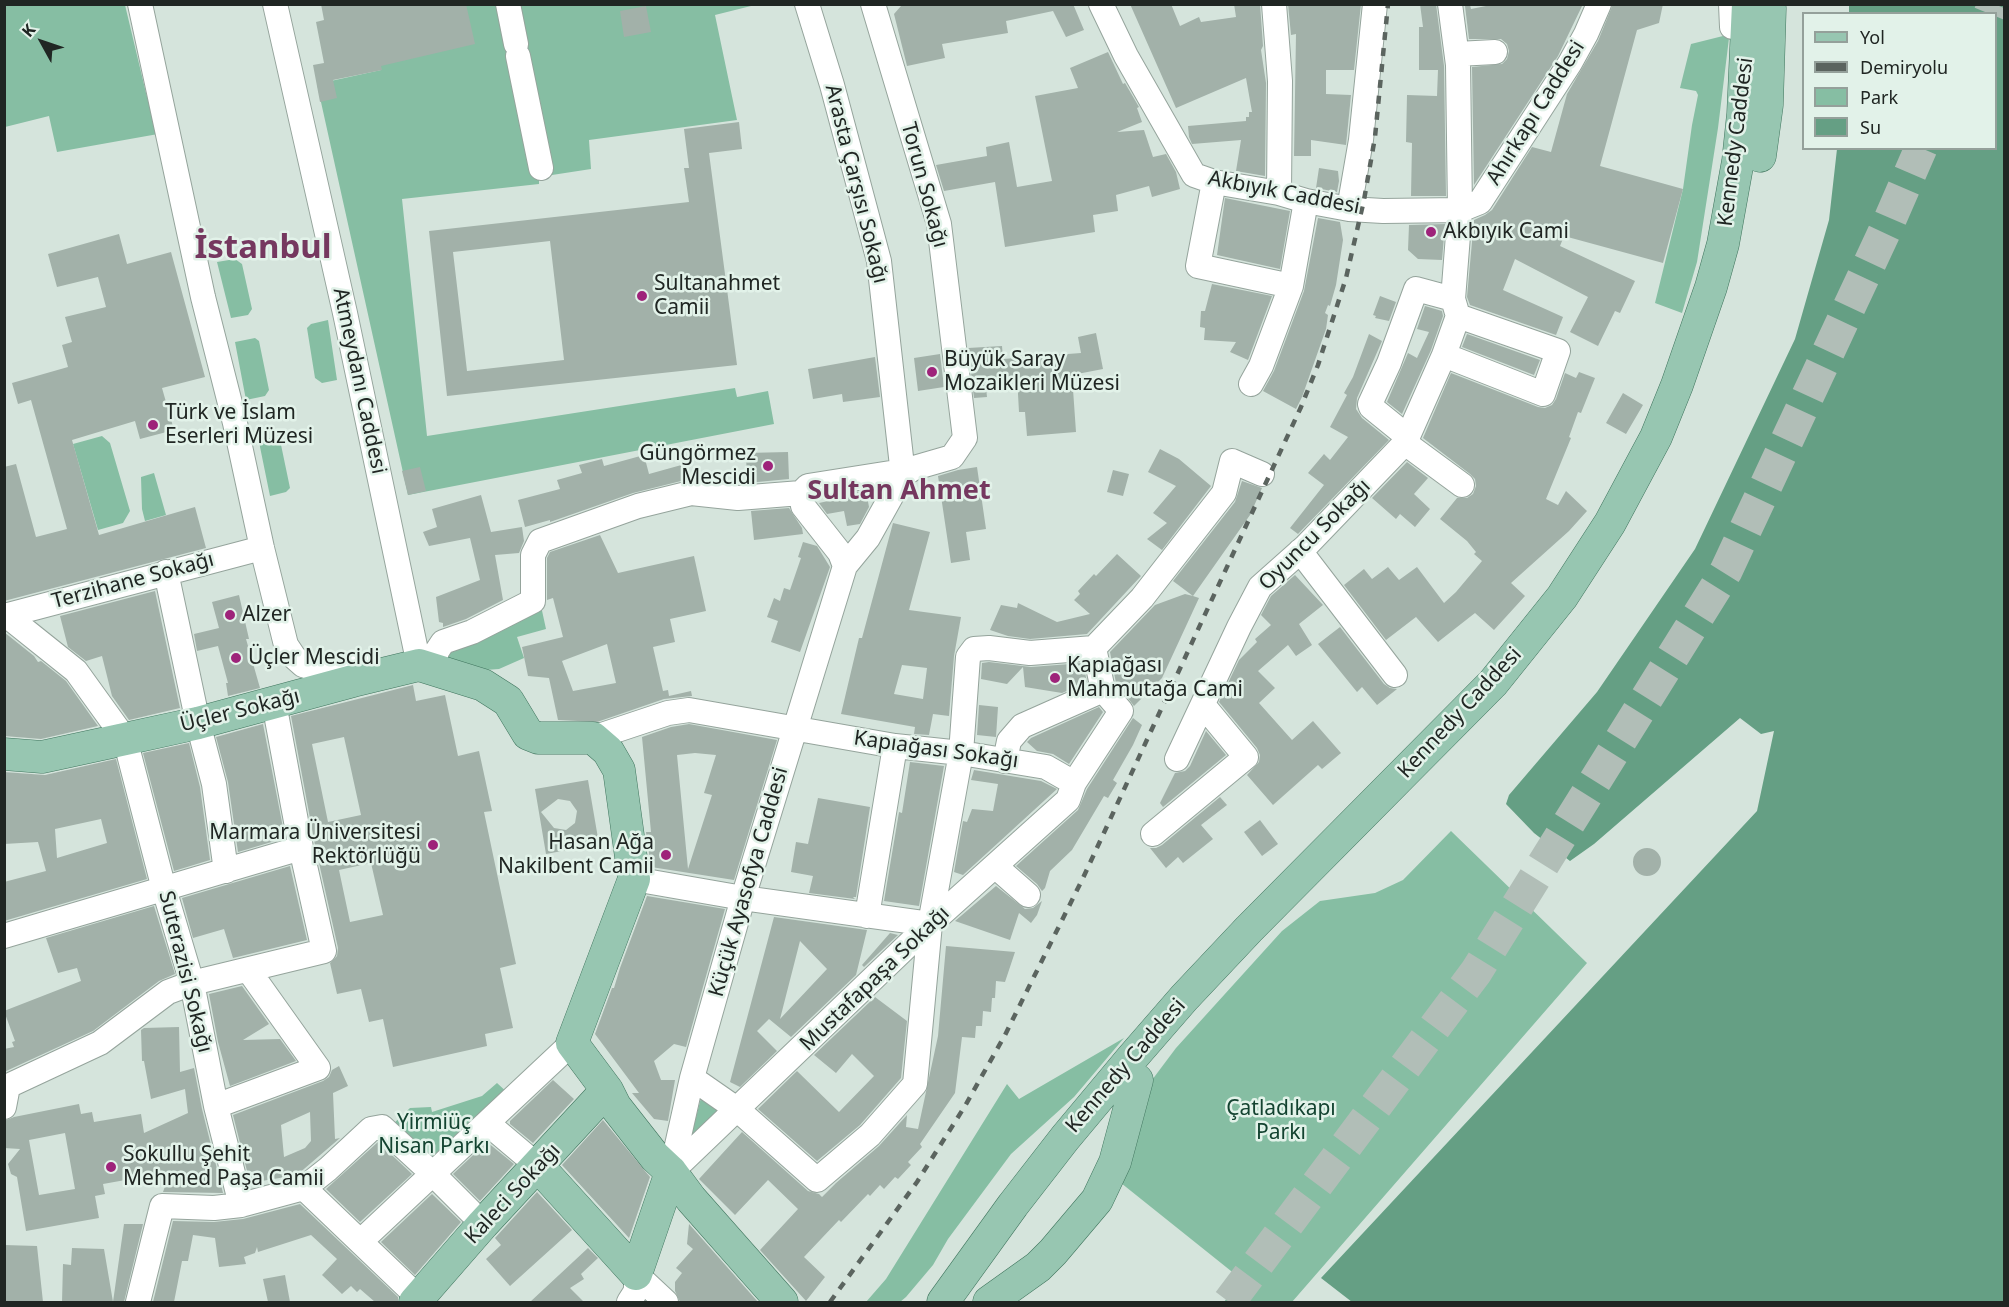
<!DOCTYPE html>
<meta charset="utf-8">
<style>
body{margin:0}
#map{position:relative;width:2009px;height:1307px;overflow:hidden;background:#d5e4dc;font-family:"Noto Sans",sans-serif}
canvas{display:block}
.frame{position:absolute;inset:0;border:6px solid #202623;pointer-events:none}
.legend{position:absolute;left:1802px;top:12px;width:195px;height:138px;box-sizing:border-box;background:#e2f2e9;border:2px solid #94a09a;margin:0;padding:8px 10px;list-style:none;font-size:18px;color:#202623}
.legend li{display:flex;align-items:center;gap:12px;height:30px}
.legend b{width:30px;border:2px solid #94a09a}
.north{position:absolute;left:12px;top:12px;width:60px;height:60px;-webkit-text-stroke:4px #e2f2e9;paint-order:stroke;rotate:310deg;font-size:16px;font-weight:700;line-height:24px;text-align:center;color:#202623}
.north::after{content:'';display:block;margin:auto;width:21px;height:27px;background:#202623;clip-path:polygon(50% 0,100% 100%,50% 72%,0 100%)}
</style>
<div id="map">
<canvas width="2009" height="1307"></canvas>
<div class="frame"></div>
<ul class="legend">
<li><b style="height:8px;background:#97c6b1"></b>Yol</li>
<li><b style="height:8px;background:#5b645f"></b>Demiryolu</li>
<li><b style="height:16px;background:#86bea3"></b>Park</li>
<li><b style="height:16px;background:#659f84"></b>Su</li>
</ul>
<div class="north">K</div>
</div>
<script>
const context = document.querySelector('canvas').getContext('2d');
context.lineJoin = 'round';
function fill(path, color) { context.fillStyle = color; context.fill(path, 'evenodd'); }
const toPath = rows => new Path2D(rows.map(r => 'M' + r).join(''));
function stroke(path, color, width, dash) { context.strokeStyle = color; context.lineWidth = width; context.lineCap = dash ? 'butt' : 'round'; context.setLineDash(dash || []); context.stroke(path); }
function drawText(font, color, halo, rows, align = 'center') {
  context.font = font + ' "Noto Sans",sans-serif'; context.lineWidth = 5; context.setLineDash([]); context.textBaseline = 'middle'; context.strokeStyle = halo; context.fillStyle = color; for (const [text, x, y, turn = 0] of rows) {
    context.save(); context.translate(x, y); context.rotate((+turn || 0) * Math.PI / 180); context.textAlign = isNaN(turn) ? turn : align; if (halo) context.strokeText(text, 0, 0); context.fillText(text, 0, 0); context.restore();
  }
}
fill(toPath([
 [5,5,125,5,146,93,158,134,57,152,49,116,5,127],
 [368,5,755,5,715,15,737,120,589,140,591,169,539,177,539,184,402,199,427,436,735,388,737,397,768,391,774,424,408,495,317,84,381,70],
 [1723,36,1729,38,1718,128,1697,262,1682,313,1655,303,1683,189,1692,125,1698,95,1696,91,1680,88,1691,44],
 [235,259,242,264,252,309,248,315,231,318,217,262],
 [328,320,337,380,322,383,315,378,307,328,311,324],
 [255,338,259,341,269,390,265,396,246,400,235,342],
 [102,436,110,443,130,511,123,523,98,530,73,444],
 [274,437,280,440,290,488,286,492,270,496,259,442],
 [154,473,166,515,145,521,142,509,141,477],
 [541,606,546,629,517,637,524,658,499,669,485,670,449,659,447,647],
 [1451,831,1587,963,1292,1302,1224,1302,1241,1279,1121,1183,1146,1088,1176,1048,1282,931,1320,901,1375,893,1403,880],
 [1124,1038,1074,1097,1011,1154,948,1239,933,1265,906,1297,900,1302,866,1302,886,1279,1007,1084,1019,1099],
 [497,1083,510,1095,434,1167,391,1126,410,1108,431,1107,432,1112,482,1096],
 [702,1094,726,1111,688,1148]
]), '#86bea3');
fill(toPath([
 [1849,5,2004,5,2004,1302,1352,1302,1321,1278,1757,811,1774,731,1761,734,1740,718,1594,844,1570,861,1534,833,1506,804,1509,795,1597,692,1695,549,1795,339,1829,220,1837,149,1996,148,1996,14,1849,13]
]), '#659f84');
fill(toPath([
 [321,4,466,4,475,44,381,66,382,70,333,80,337,98,320,102,313,65,324,63,316,22,324,20],
 [906,4,1073,4,1084,30,1066,37,1053,11,1006,21,1008,33,942,44,945,58,907,66,894,14,901,6],
 [1130,4,1171,4,1180,26,1199,17,1201,22,1236,17,1234,4,1260,4,1263,46,1261,50,1266,83,1265,176,1236,171,1241,140,1192,144,1189,137,1188,126,1246,121,1246,117,1249,117,1249,112,1252,112,1246,78,1176,108],
 [1288,4,1361,4,1354,70,1326,70,1326,94,1351,95,1346,145,1311,140,1311,156,1294,156,1296,34,1291,35],
 [1420,4,1436,4,1444,66,1446,196,1411,196,1412,143,1406,142,1407,95,1437,96,1438,70,1419,70,1419,27,1423,27],
 [1496,4,1583,4,1558,56,1474,185,1472,67,1502,64,1507,59,1509,51,1507,44,1501,39,1469,39,1465,6,1470,5,1471,9],
 [1613,4,1663,4,1659,23,1637,30,1600,166,1683,189,1663,263,1564,236,1560,246,1635,281,1620,313,1615,311,1598,346,1570,332,1588,297,1515,259,1503,290,1563,317,1556,335,1470,305,1467,297,1474,220,1485,215,1492,210,1532,147,1551,152,1567,94,1598,41],
 [646,6,651,32,624,37,620,11],
 [1108,52,1123,84,1125,83,1139,107,1137,108,1142,122,1117,132,1144,130,1153,157,1166,154,1176,172,1180,189,1152,197,1149,186,1116,195,1118,211,1093,215,1095,232,1005,247,995,182,944,191,936,165,987,156,986,147,1009,142,1017,187,1052,181,1035,96,1078,88,1070,68],
 [739,122,742,149,709,153,737,365,447,396,429,231,689,202,684,168,689,168,684,129],
 [550,241,564,360,467,371,453,252],
 [1319,168,1338,171,1339,181,1337,192,1316,188],
 [1225,198,1290,211,1280,269,1217,255],
 [1318,218,1340,222,1343,240,1336,285,1330,306,1328,305,1325,313,1328,315,1326,329,1302,397,1296,409,1263,391,1274,371,1304,291],
 [1445,224,1442,260,1418,259,1408,250,1409,225],
 [119,234,127,264,171,252,205,377,162,388,174,430,140,439,135,421,72,440,99,535,195,507,206,548,4,601,4,467,16,464,36,537,67,529,31,400,18,404,12,383,68,367,62,345,72,342,65,317,106,307,98,277,57,287,48,254],
 [1212,284,1272,296,1248,360,1230,352,1236,342,1204,340,1205,328,1200,327,1201,311,1205,311],
 [1380,296,1396,302,1389,321,1375,318,1376,316,1373,315],
 [1425,306,1442,311,1443,316,1431,350,1402,414,1387,402,1408,353,1417,358,1429,332,1417,329],
 [1096,333,1103,369,1072,375,1076,432,1027,436,1025,412,1019,412,1017,376,985,378,987,397,974,398,968,348,1002,346,1003,359,1081,353,1078,337],
 [1369,334,1382,341,1357,398,1356,409,1362,418,1389,440,1298,534,1290,528,1324,485,1308,473,1324,454,1330,460,1348,437,1330,427,1347,395,1344,393,1353,377],
 [1467,334,1540,360,1534,375,1462,347],
 [940,354,944,387,918,391,914,358],
 [875,357,880,397,843,402,842,394,813,399,808,369],
 [1579,372,1595,378,1581,413,1578,412,1569,437,1571,438,1546,499,1558,505,1566,491,1587,511,1569,531,1511,583,1525,596,1494,630,1475,613,1438,642,1416,617,1386,640,1344,585,1364,569,1372,579,1388,567,1399,580,1417,567,1444,603,1456,592,1482,561,1474,554,1476,552,1467,541,1440,519,1457,498,1467,498,1473,494,1476,486,1475,479,1470,474,1423,438,1451,373,1538,407,1545,408,1552,405,1556,399,1565,373,1576,378],
 [1623,393,1643,405,1626,434,1606,423],
 [1160,449,1179,459,1211,486,1162,550,1147,539,1167,523,1153,513,1176,486,1148,472],
 [788,452,789,479,747,483,746,453],
 [644,455,649,474,685,464,689,479,633,493,550,522,550,520,525,527,518,500,560,489,557,480,582,473,579,465,602,459,604,466],
 [1407,462,1428,478,1414,494,1430,509,1415,527,1400,514,1396,519,1372,498],
 [420,467,426,491,408,495,402,471],
 [977,467,986,529,966,532,970,560,951,563,938,476,958,470],
 [1113,470,1129,474,1123,496,1107,492],
 [1242,481,1262,488,1250,515,1193,596,1199,598,1162,678,1134,706,1121,689,1129,685,1128,683,1116,683,1110,652,1155,605,1185,594,1193,596,1173,581,1235,502],
 [866,491,869,507,860,524,847,526,844,511,827,514,819,503,842,498,841,495],
 [481,495,491,532,522,527,524,541,519,553,495,555,503,600,466,619,443,627,443,623,439,622,436,597,480,580,470,538,429,546,423,532,437,527,432,509],
 [789,508,802,528,803,534,754,540,751,511],
 [893,523,930,532,909,610,961,617,954,656,949,716,933,714,929,735,914,734,915,727,841,714,859,638,862,638],
 [902,665,927,668,923,699,894,694],
 [600,535,618,573,694,556,706,611,670,619,675,642,653,647,663,691,668,690,669,696,691,691,692,696,664,699,597,722,558,720,549,678,528,676,522,647,563,637,553,598,547,600,547,558,550,552],
 [607,644,616,683,573,691,562,661],
 [803,542,817,546,830,567,800,652,771,642,778,621,767,617,774,598,780,601,784,588,790,590,801,558,798,557],
 [1117,554,1141,576,1087,634,1030,639,1008,636,990,630,1001,605,1017,608,1018,603,1057,622,1090,614,1074,600,1080,594,1078,591,1094,574,1096,576],
 [1295,575,1323,605,1299,624,1312,645,1296,656,1288,645,1258,671,1275,688,1259,703,1292,740,1313,721,1341,753,1322,769,1318,765,1273,805,1247,775,1259,762,1260,755,1257,748,1219,702,1239,660,1257,642,1255,639,1271,625,1261,615,1271,596],
 [155,591,180,708,129,720,112,696,102,656,86,661,68,647,60,616],
 [239,595,249,639,246,639,260,688,228,696,226,683,228,683,218,646,197,651,194,634,219,628,212,602],
 [1340,627,1384,684,1390,688,1397,689,1377,705,1362,687,1357,692,1318,644],
 [4,632,34,656,38,662,41,661,66,681,98,726,41,739,4,736],
 [989,662,1031,667,1083,663,1087,682,1062,693,1025,687,1023,667,1007,684,981,679,982,663],
 [413,685,416,701,445,695,458,756,479,751,492,811,484,812,516,964,500,968,513,1028,485,1034,487,1046,393,1067,383,1019,369,1022,361,989,337,994,330,963,337,956,338,948,315,845,291,716],
 [344,737,361,815,328,822,312,744],
 [371,863,383,915,350,922,339,870],
 [979,705,998,707,996,737,977,735],
 [1099,707,1103,712,1069,764,1053,754,1037,751,1027,742,1031,738],
 [1133,718,1142,725,1133,745,1113,780,1117,783,1108,798,1104,796,1072,850,1050,871,1045,888,1042,891,1037,884,1016,866,1078,810,1087,789],
 [263,724,285,838,238,852,228,782,216,737],
 [689,724,777,740,734,880,651,867,646,832,651,832,642,737,671,727],
 [695,753,716,755,704,793,712,795,688,869,677,755],
 [1206,731,1226,755,1163,807,1160,803,1175,773,1185,771,1190,766],
 [189,743,200,787,210,860,174,871,143,753],
 [116,759,147,879,4,921,4,882,46,871,38,842,4,844,4,772,45,775],
 [101,819,107,843,57,858,55,829],
 [910,762,944,766,919,906,884,901,899,812,902,813],
 [974,770,1041,781,1057,789,963,875,954,872,963,821,967,822,972,809,993,811,998,784,971,780],
 [588,780,599,844,546,854,535,789],
 [558,799,570,801,577,811,575,823,566,830,554,828,541,812],
 [1220,797,1227,805,1201,825,1213,839,1183,863,1178,857,1166,868,1150,848,1156,848,1162,845],
 [818,798,870,807,856,897,853,897,855,899,809,893,813,876,791,872,796,842,808,844],
 [1260,820,1278,844,1262,856,1244,832],
 '1633 862a14 14 0 1 1 28 0a14 14 0 1 1-28 0Z',
 [290,866,307,940,233,958,224,929,193,938,182,898],
 [996,886,1025,909,1033,908,1042,901,1037,915,1031,923,1019,913,1010,940,955,921],
 [647,896,725,909,686,1047,674,1044,654,1061,661,1080,675,1080,668,1121,654,1119,632,1093,639,1093,595,1034,612,988,614,988,620,968],
 [154,906,175,974,159,981,93,1031,4,1072,4,1049,14,1047,12,1042,15,1041,4,1011,81,981,77,968,58,973,46,938],
 [774,917,867,930,856,975,791,1037,769,1019,757,1031,777,1051,740,1087,730,1082],
 [800,941,827,969,780,1019],
 [890,933,898,935,864,967,862,965],
 [946,946,1015,952,1005,982,996,981,995,998,992,998,991,1012,983,1011,982,1026,976,1026,975,1038,962,1037,955,1093,920,1144,922,1147,908,1162,911,1165,898,1179,895,1177,884,1189,880,1185,870,1196,868,1194,841,1222,839,1220,804,1257,825,1277,806,1301,760,1250,798,1209,768,1180,735,1215,699,1179,742,1132,808,1191,819,1194,822,1197,836,1183,879,1146,907,1115,906,1127,918,1129,938,1036],
 [242,986,269,1024,243,1040,280,1039,296,1061,230,1086,218,1042,209,994],
 [875,997,907,1021,901,1078,860,1125,817,1161,758,1109,797,1071,839,1112,874,1076,852,1054,836,1073,814,1055],
 [179,1027,180,1072,194,1068,202,1109,223,1193,163,1192,170,1172,103,1184,105,1194,95,1196,99,1218,26,1231,17,1177,11,1174,8,1164,20,1149,4,1148,4,1121,14,1117,79,1104,81,1114,92,1112,94,1122,141,1114,144,1133,188,1113,185,1089,151,1099,144,1061,142,1061,141,1030,144,1028],
 [65,1133,75,1189,39,1195,29,1140],
 [339,1066,348,1086,333,1093,335,1139,340,1138,297,1175,250,1183,233,1115,323,1081,329,1077,332,1070],
 [310,1112,311,1141,305,1148,284,1157,281,1125],
 [553,1080,574,1099,533,1143,510,1124,510,1121],
 [603,1120,650,1177,629,1238,562,1165],
 [378,1142,412,1174,360,1222,326,1189],
 [487,1142,514,1164,480,1201,453,1174],
 [537,1192,572,1230,510,1286,486,1259,501,1245,495,1238],
 [432,1194,461,1222,415,1275,381,1242],
 [300,1204,398,1297,398,1302,375,1302,360,1289,357,1292,351,1286,342,1294,322,1275,337,1259,311,1235,258,1252,257,1247,255,1253,244,1257,246,1264,219,1267,215,1238,193,1235,188,1261,182,1261,174,1302,153,1302,173,1221,214,1222,243,1219],
 [124,1224,143,1224,124,1302,62,1302,63,1264,71,1265,72,1248,104,1249,113,1302],
 [689,1224,758,1302,680,1302,675,1291,675,1282,682,1273,676,1268,693,1249,687,1244],
 [4,1245,37,1246,43,1302,4,1302],
 [588,1248,598,1258,581,1274,584,1279,570,1288,584,1302,530,1302],
 [285,1275,290,1302,268,1302,263,1279]
]), '#a2b1a9');
stroke(toPath([
 [1990,14,1994,4],
 [1229,1302,1476,972,1726,571,1888,224,1921,148]
]), '#b1beb7', 33, [33, 16]);
const minor = toPath([
 [140,4,203,297,235,423,262,548,286,645,294,657,303,665,315,669,339,671,364,666],
 [275,4,345,313,419,665],
 [508,4,516,44],
 [807,4,832,85,879,261,903,475],
 [1101,4,1126,56,1194,175,1214,182,1279,193,1306,201,1349,209,1383,211,1460,210,1480,202,1570,63,1586,34,1599,4],
 [1274,4,1280,81,1279,193],
 [1450,4,1458,65,1460,210,1453,299,1458,316],
 [1731,4,1732,27],
 [1457,54,1495,52],
 [518,56,541,168],
 [1214,182,1198,266,1291,286],
 [1349,209,1361,140,1375,4],
 [1444,355,1543,394,1558,351,1458,316],
 [1251,384,1261,366,1291,286,1306,201],
 [1408,437,1371,407,1370,404,1389,363,1416,289,1453,299],
 [1405,443,1462,485],
 [801,493,808,486,903,471],
 [801,493,803,506,840,553,845,566],
 [1300,551,1395,675],
 [166,572,198,723,214,784,226,871],
 [6,615,76,671,125,739,164,889,192,983,216,1106,241,1205],
 [4,616,262,548],
 [439,671,435,660,437,651,443,642,472,632,533,601,533,555,540,541,638,506,691,493,738,498,801,493],
 [593,738,668,713,689,710,895,746,961,753,1046,767,1074,783],
 [1177,759,1239,627,1260,587,1305,547,1405,443,1444,355,1458,316],
 [1005,761,1009,741,1022,726,1103,690],
 [1153,834,1246,757,1203,705],
 [995,866,1028,895],
 [634,879,743,898,930,924],
 [867,916,895,746],
 [4,936,301,848],
 [692,1078,738,1110,817,1180,870,1135,915,1084,930,924,961,753,968,657,974,649,989,648,1030,653,1094,648,1142,598,1224,493,1232,461,1262,474],
 [8,1086,100,1043,168,992,192,983,324,951,301,848,274,703],
 [216,1106,318,1068,249,971],
 [4,1107,8,1086],
 [487,1123,538,1166],
 [671,1172,692,1078,743,898,845,566,868,538,903,475,914,468,952,457,965,438,939,224,873,4],
 [671,1172,930,924,1068,800,1074,783,1121,711,1103,690,1094,648],
 [304,1188,419,1298],
 [361,1241,572,1043],
 [636,1274,666,1302],
 [138,1302,162,1206,214,1208,241,1205,304,1188,328,1169,371,1129,382,1127,433,1174,483,1224],
 [629,1302,636,1291,636,1274]
]);
const major = toPath([
 [1760,156,1767,105,1770,8],
 [4,754,42,757,125,739,198,723,353,681,419,665,483,685,508,701,528,734,538,738,593,738,608,751,619,770,634,879,572,1043,607,1090,615,1106,655,1157,671,1172,691,1199,782,1302],
 [538,1166,636,1274,671,1172],
 [415,1302,483,1224,607,1090],
 [943,1302,1013,1205,1065,1138,1131,1059,1184,998,1249,929,1493,683,1562,597,1610,523,1656,437,1677,385,1711,287,1723,244,1738,161,1743,114,1748,4],
 [989,1302,1038,1267,1053,1252,1097,1200,1115,1162,1137,1080]
]);
stroke(minor, '#95a49c', 26);
stroke(major, '#40755e', 33);
stroke(minor, '#fff', 24);
stroke(major, '#97c6b1', 32);
stroke(toPath([
 [830,1302,917,1182,965,1106,1005,1035,1083,878,1301,407,1318,365,1346,278,1364,200,1375,137,1388,4]
]), '#5b645f', 4.5, [8, 8]);
for (const [x, y, r, color] of [
 [1431,232,6,"#9e237a"],
 [642,296,6,"#9e237a"],
 [932,372,6,"#9e237a"],
 [153,425,6,"#9e237a"],
 [768,466,6,"#9e237a"],
 [230,615,6,"#9e237a"],
 [236,658,6,"#9e237a"],
 [1055,678,6,"#9e237a"],
 [433,845,6,"#9e237a"],
 [666,855,6,"#9e237a"],
 [111,1167,6,"#9e237a"]
]) { const dot = new Path2D(); dot.arc(x, y, r, 0, 2 * Math.PI); context.fillStyle = color; context.fill(dot); stroke(dot, '#e2f2e9', 2); }
drawText('21px', '#202623', '#e2f2e9', [
 ["Ahırkapı Caddesi",1536,113,-58],
 ["Kennedy Caddesi",1736,142,-83],
 ["Arasta Çarşısı Sokağı",856,184,76],
 ["Torun Sokağı",924,185,75],
 ["Akbıyık Caddesi",1284,193,11],
 ["Atmeydanı Caddesi",359,381,78],
 ["Oyuncu Sokağı",1315,535,-45],
 ["Terzihane Sokağı",133,581,-15],
 ["Üçler Sokağı",240,711,-14],
 ["Kennedy Caddesi",1460,713,-47],
 ["Kapıağası Sokağı",936,750,8],
 ["Küçük Ayasofya Caddesi",749,882,-74],
 ["Suterazisi Sokağı",185,972,76],
 ["Mustafapaşa Sokağı",875,979,-44],
 ["Kennedy Caddesi",1126,1066,-49],
 ["Kaleci Sokağı",513,1194,-47]
]);
drawText('21px', '#202623', '#e2f2e9', [
 ["Akbıyık Cami",1443,232],
 ["Sultanahmet",654,284],
 ["Camii",654,308],
 ["Büyük Saray",944,360],
 ["Mozaikleri Müzesi",944,384],
 ["Türk ve İslam",165,413],
 ["Eserleri Müzesi",165,437],
 ["Güngörmez",756,454,"right"],
 ["Mescidi",756,478,"right"],
 ["Alzer",242,615],
 ["Üçler Mescidi",248,658],
 ["Kapıağası",1067,666],
 ["Mahmutağa Cami",1067,690],
 ["Marmara Üniversitesi",421,833,"right"],
 ["Rektörlüğü",421,857,"right"],
 ["Hasan Ağa",654,843,"right"],
 ["Nakilbent Camii",654,867,"right"],
 ["Sokullu Şehit",123,1155],
 ["Mehmed Paşa Camii",123,1179]
], 'left');
drawText('21px', '#134330', '#e2f2e9', [
 ["Çatladıkapı",1281,1109],
 ["Parkı",1281,1133],
 ["Yirmiüç",434,1123],
 ["Nisan Parkı",434,1147]
]);
drawText('bold 27px', '#75385f', '#e2f2e9', [
 ["Sultan Ahmet",899,491]
]);
drawText('bold 33px', '#75385f', '#e2f2e9', [
 ["İstanbul",263,249]
]);
</script>
